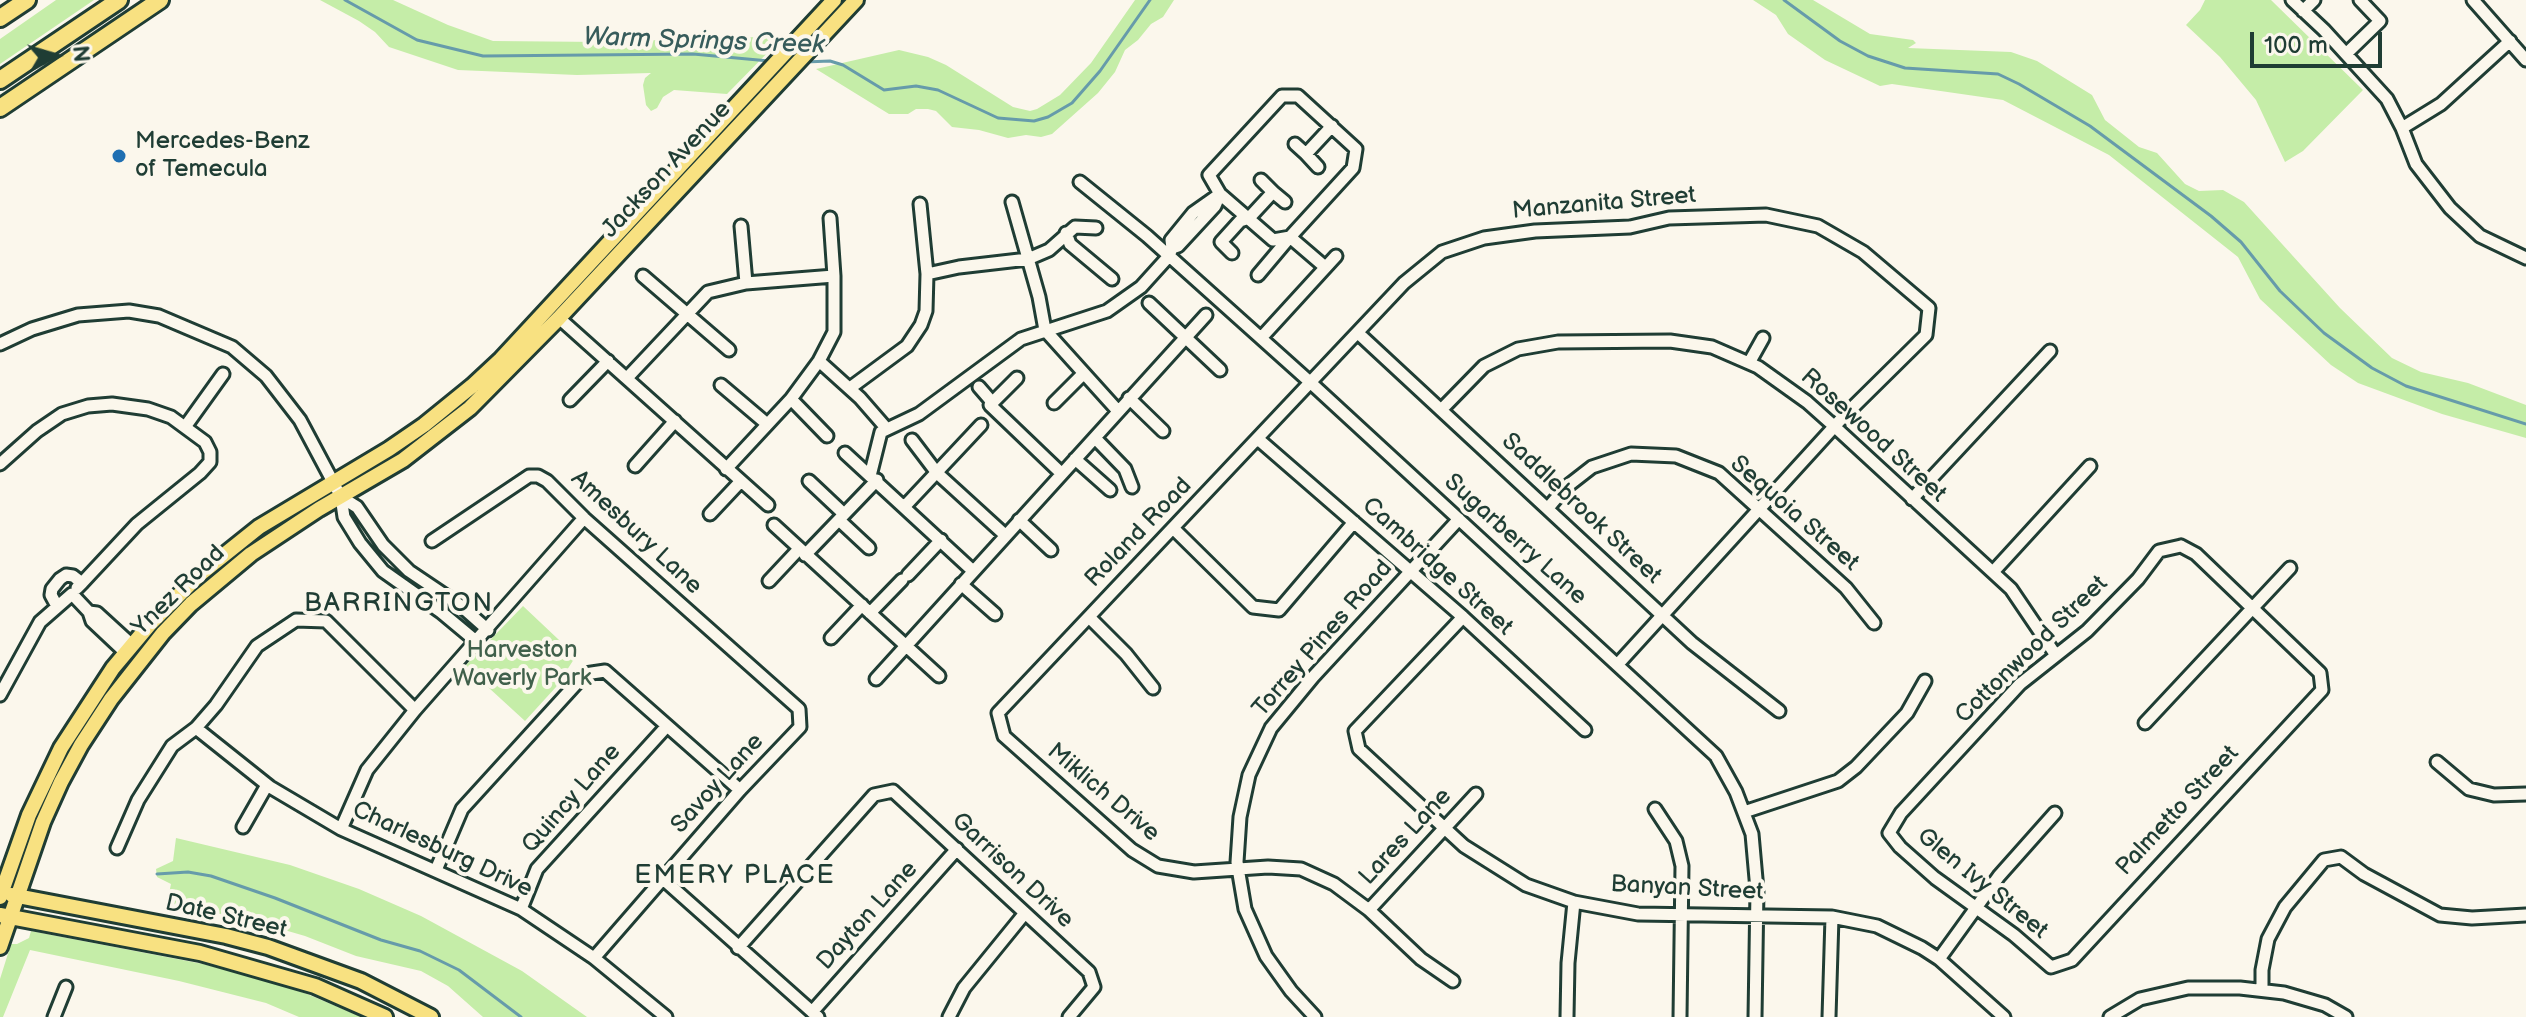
<!DOCTYPE html>
<style>
body{margin:0}
#map{position:relative;width:2526px;height:1017px;overflow:hidden;background:#fbf7ec;font-family:"Balsamiq Sans",sans-serif}
canvas{display:block}
.north{position:absolute;left:16px;top:16px;width:80px;height:80px;-webkit-text-stroke:6px #fbf7ec;paint-order:stroke;rotate:85deg;font-size:22px;font-weight:700;line-height:32px;text-align:center;color:#1f3d34}
.north::after{content:'';display:block;margin:auto;width:28px;height:36px;background:#1f3d34;clip-path:polygon(50% 0,100% 100%,50% 72%,0 100%)}
.scale{position:absolute;left:2250px;top:32px;width:132px;height:36px;box-sizing:border-box;border:4px solid #1f3d34;border-top:0;padding-left:10px;font-size:24px;line-height:28px;white-space:nowrap;color:#1f3d34;-webkit-text-stroke:6px #fbf7ec;paint-order:stroke}
</style>
<div id="map">
<canvas width="2526" height="1017"></canvas>
<div class="north">N</div>
<div class="scale">100 m</div>
</div>
<script>
const context = document.querySelector('canvas').getContext('2d');
context.lineJoin = 'round';
function fill(path, color) { context.fillStyle = color; context.fill(path, 'evenodd'); }
const toPath = rows => new Path2D(rows.map(r => 'M' + r).join(''));
function stroke(path, color, width, dash) { context.strokeStyle = color; context.lineWidth = width; context.lineCap = dash ? 'butt' : 'round'; context.setLineDash(dash || []); context.stroke(path); }
function drawText(font, color, halo, rows, align = 'center') {
  context.font = font + ' "Balsamiq Sans",sans-serif'; context.lineWidth = 8; context.setLineDash([]); context.textBaseline = 'middle'; context.strokeStyle = halo; context.fillStyle = color; for (const [text, x, y, turn = 0] of rows) {
    context.save(); context.translate(x, y); context.rotate((+turn || 0) * Math.PI / 180); context.textAlign = isNaN(turn) ? turn : align; if (halo) context.strokeText(text, 0, 0); context.fillText(text, 0, 0); context.restore();
  }
}
fill(toPath([
 [56,0,94,0,0,64,0,39],
 [320,0,393,0,448,25,493,41,602,42,744,37,782,38,727,94,674,90,663,97,657,108,651,111,646,105,643,85,645,78,651,73,577,75,458,70,389,47,375,32,359,21],
 [1135,0,1174,0,1163,17,1151,24,1138,40,1125,50,1115,72,1098,93,1052,134,1041,137,1026,135,1008,138,979,130,952,127,936,111,928,109,916,109,908,114,889,114,816,69,899,50,928,57,946,65,1013,107,1030,111,1037,109,1060,95,1091,63],
 [1753,0,1813,0,1870,34,1913,40,1916,43,1908,48,2011,52,2037,61,2092,95,2105,120,2139,147,2157,153,2185,184,2199,191,2223,190,2244,202,2340,308,2392,358,2421,372,2468,383,2526,405,2526,438,2442,414,2358,383,2331,365,2260,299,2238,257,2109,155,2003,100,1892,84,1880,86,1825,60,1788,34,1776,15],
 [2205,0,2271,0,2363,90,2303,151,2285,162,2256,100,2220,57,2186,25,2200,10],
 [523,606,576,656,556,687,525,721,465,666],
 [176,838,290,865,359,889,421,916,522,971,587,1017,483,1017,448,986,421,971,356,956,305,936,250,920,167,903,171,884,157,877,156,869,173,861],
 [31,931,203,964,263,979,307,994,362,1017,299,1017,266,1003,179,981,30,950,3,1017,0,1017,0,979,11,944,17,944,29,938]
]), '#c5eda8');
stroke(toPath([
 [345,0,417,40,483,56,693,54,769,61],
 [1784,0,1840,41,1868,56,1905,68,1998,74,2019,84,2090,126,2211,216,2241,242,2280,291,2324,333,2372,368,2406,386,2526,424],
 [805,62,830,61,843,65,884,90,916,86,938,90,998,118,1034,121,1048,117,1072,103,1100,71,1150,0],
 [157,874,188,872,211,876,275,898,381,940,420,951,459,970,521,1017]
]), '#669baa', 3);
const minor = toPath([
 [2292,0,2324,30,2387,99,2402,128,2441,104,2510,41],
 [2473,0,2526,60],
 [2303,11,2314,0],
 [2346,54,2380,21,2360,0],
 [1282,96,1298,96,1356,149,1353,168,1290,237,1273,240,1220,194,1209,175,1282,96],
 [2402,128,2416,164,2450,208,2480,236,2526,258],
 [1295,144,1306,154],
 [1318,167,1306,154,1332,126],
 [1261,180,1273,192],
 [1080,182,1147,236,1311,383,1716,756,1736,792,1752,834,1757,890,1755,1017],
 [1012,202,1039,297,1045,330,1118,411],
 [741,226,746,283],
 [1066,233,1070,244,1112,279],
 [1232,253,1221,242,1240,221,1249,218,1273,192,1285,202],
 [927,274,959,267,1028,259,1049,250,1075,227,1096,228],
 [1258,275,1290,237,1325,267],
 [643,276,729,350],
 [1149,303,1220,370],
 [559,318,768,505],
 [1358,333,1692,643,1779,711],
 [1261,338,1336,256],
 [0,344,32,329,78,315,129,311,159,316,232,347,266,376,300,420,341,497,344,517,360,543,383,571,441,612,477,642],
 [819,361,860,398,887,429],
 [1749,363,1763,338],
 [627,378,708,292,746,283,834,276],
 [1017,378,990,405,1061,473],
 [721,385,767,424],
 [979,387,992,402],
 [850,388,907,346,921,325,926,311,927,274,920,204],
 [1129,398,1163,431],
 [791,399,827,436],
 [570,400,608,361],
 [1054,403,1083,374],
 [1441,410,1484,366,1518,349,1558,342,1670,341,1712,347,1758,367,1807,402,1835,427,2011,589,2055,654],
 [185,427,223,374],
 [1095,438,1125,469,1132,487],
 [1258,439,1463,617,1585,730],
 [912,440,937,473,1005,535],
 [845,453,973,571],
 [1075,459,1110,490],
 [0,464,37,431,62,414,88,406,112,404,148,409,171,417,205,442,210,452,210,462,200,473,137,524,82,583],
 [635,466,675,421],
 [726,469,791,399,819,361,834,332,834,276,830,218],
 [870,476,881,432,919,414,1021,339,1107,311,1141,287,1169,256,1172,248,1171,240,1193,213,1220,194,1215,206,1178,246,1172,248],
 [809,481,844,514],
 [341,497,357,507,383,545,409,571,461,606,488,630],
 [1912,499,2050,351],
 [905,506,981,425],
 [1548,508,1565,488,1592,467,1631,454,1676,456,1719,473,1846,588,1874,623],
 [710,514,741,481],
 [839,520,869,548],
 [1019,520,1051,550],
 [774,525,939,676],
 [1174,529,1253,607,1279,610,1354,522],
 [432,541,529,476,538,476,547,481,584,518,799,709,800,727,740,790,594,958],
 [2181,546,2196,554,2320,673,2322,690,2072,960,2051,967,2014,935,1935,878,1900,847,1889,833,1901,813,2020,684,2087,631,2138,579,2159,551,2181,546],
 [805,555,877,480],
 [1993,572,2090,466],
 [908,575,941,540],
 [769,581,799,549],
 [961,584,995,614],
 [57,606,51,595,52,589,60,579,66,575,73,576,82,583,77,588],
 [89,612,97,613,132,645],
 [870,613,902,580],
 [1089,617,1126,654,1153,688],
 [1463,617,1355,731,1359,749,1464,846,1526,885,1574,902,1638,914,1832,917,1877,926,1922,948,1939,959,2004,1017],
 [831,638,862,605],
 [876,679,1206,315],
 [0,695,40,622,72,594,89,612,92,621,126,653],
 [2145,723,2290,568],
 [196,728,270,787,341,829,521,909,594,958,666,1017],
 [2437,762,2469,789,2494,795,2526,794],
 [1655,809,1676,841,1682,866,1680,1017],
 [1744,812,1838,781,1856,767,1907,713,1925,681],
 [243,827,267,785],
 [341,829,367,770,415,710,584,518],
 [117,848,138,800,172,746,196,728,216,705,257,646,296,620,326,621,415,710],
 [436,870,462,809,585,674,605,671,740,790],
 [663,879,818,1017],
 [521,909,537,869,667,726],
 [1369,910,1476,794],
 [738,948,874,795,893,791,1089,972,1094,987,1069,1017],
 [1939,959,1999,876,2055,813],
 [1453,981,1421,959,1369,910,1334,884,1301,869,1268,867,1194,872,1158,866,1132,850,1004,736,998,713,1404,283,1442,252,1484,238,1535,231,1630,227,1669,218,1766,215,1818,226,1863,252,1929,308,1926,335,1843,417,1618,664],
 [2262,990,2262,970,2268,939,2285,907,2324,860,2341,857,2364,874,2440,915,2472,918,2526,915],
 [812,1012,957,849],
 [54,1017,66,987],
 [949,1017,964,988,1025,913],
 [1315,1017,1291,991,1266,956,1245,909,1237,862,1240,817,1249,775,1271,728,1313,677,1459,519],
 [1567,1017,1568,963,1574,902],
 [1829,1017,1832,917],
 [2110,1017,2140,999,2188,988,2240,988,2284,993,2325,1005,2346,1017]
]);
const major = toPath([
 [12,895,226,936,268,947,361,981,431,1017],
 [0,897,29,815,61,748,113,668,150,624,199,575,259,527,389,449,424,425,472,386,501,359,834,0],
 [0,915,200,953,315,986,385,1017],
 [0,947,43,822,61,782,81,745,111,699,163,633,191,604,251,554,319,509,403,460,470,408,559,318,856,0]
]);
const highway = toPath([
 [0,18,27,0],
 [0,80,119,0],
 [0,108,160,0]
]);
stroke(minor, '#1f3d34', 17);
stroke(major, '#1f3d34', 20);
stroke(highway, '#1f3d34', 22);
stroke(minor, '#fbf7ec', 11);
stroke(major, '#f8e181', 14);
stroke(highway, '#f8e181', 16);
for (const [x, y, r, color] of [
 [119,156,8,"#1f6fb2"]
]) { const dot = new Path2D(); dot.arc(x, y, r, 0, 2 * Math.PI); context.fillStyle = color; context.fill(dot); stroke(dot, '#fbf7ec', 3); }
drawText('24px', '#1f3d34', '#fbf7ec', [
 ["Mercedes-Benz",135,142],
 ["of Temecula",135,170]
], 'left');
drawText('24px', '#1f3d34', '#fbf7ec', [
 ["Jackson Avenue",667,170,-47],
 ["Manzanita Street",1604,204,-5],
 ["Rosewood Street",1873,436,42],
 ["Saddlebrook Street",1581,509,43],
 ["Sequoia Street",1794,514,41],
 ["Amesbury Lane",636,533,43],
 ["Roland Road",1139,533,-46],
 ["Sugarberry Lane",1515,540,42],
 ["Cambridge Street",1437,567,42],
 ["Ynez Road",179,591,-44],
 ["Torrey Pines Road",1323,639,-49],
 ["Cottonwood Street",2032,650,-44],
 ["Savoy Lane",718,784,-48],
 ["Miklich Drive",1103,793,40],
 ["Quincy Lane",572,799,-49],
 ["Palmetto Street",2178,811,-47],
 ["Lares Lane",1406,837,-47],
 ["Charlesburg Drive",442,850,25],
 ["Garrison Drive",1012,871,43],
 ["Glen Ivy Street",1982,884,39],
 ["Banyan Street",1687,889,3],
 ["Dayton Lane",868,916,-48],
 ["Date Street",226,917,13]
]);
drawText('24px', '#40604b', '#fbf7ec', [
 ["Harveston",522,651],
 ["Waverly Park",522,679]
]);
drawText('italic 26px', '#375c5b', '#fbf7ec', [
 ["Warm Springs Creek",704,42,2]
]);
context.letterSpacing = '2px';
drawText('26px', '#1f3d34', '#fbf7ec', [
 ["BARRINGTON",399,604],
 ["EMERY PLACE",735,876]
]);
context.letterSpacing = '0px';
</script>
